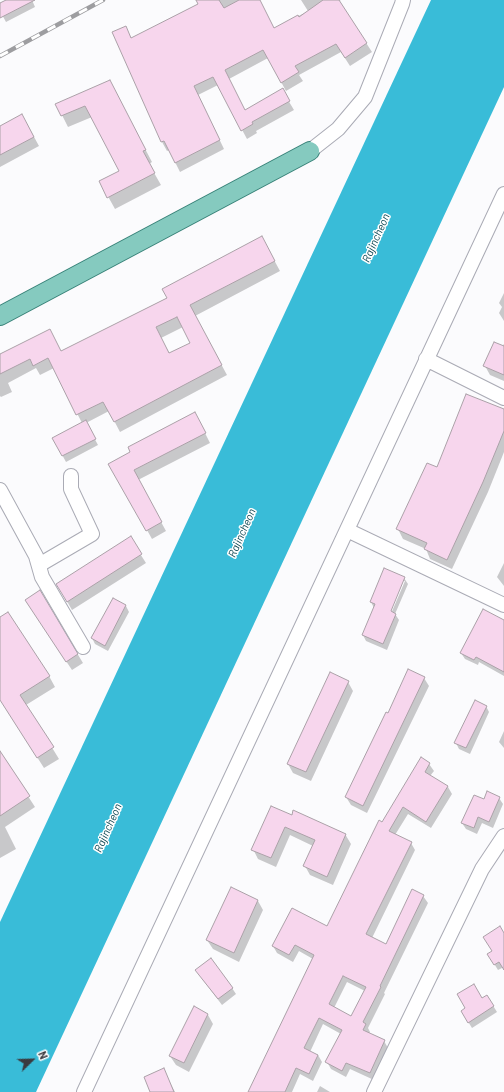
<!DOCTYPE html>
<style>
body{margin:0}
#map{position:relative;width:504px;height:1092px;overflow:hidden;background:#fbfbfd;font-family:Barlow,sans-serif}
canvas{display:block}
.north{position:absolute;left:12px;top:1040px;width:40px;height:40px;-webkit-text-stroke:3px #fff;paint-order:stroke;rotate:67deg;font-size:11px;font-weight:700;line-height:16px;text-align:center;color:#3a3a3f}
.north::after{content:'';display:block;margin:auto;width:14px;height:18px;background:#3a3a3f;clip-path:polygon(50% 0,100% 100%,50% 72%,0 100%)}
</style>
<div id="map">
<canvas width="504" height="1092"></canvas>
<div class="north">N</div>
</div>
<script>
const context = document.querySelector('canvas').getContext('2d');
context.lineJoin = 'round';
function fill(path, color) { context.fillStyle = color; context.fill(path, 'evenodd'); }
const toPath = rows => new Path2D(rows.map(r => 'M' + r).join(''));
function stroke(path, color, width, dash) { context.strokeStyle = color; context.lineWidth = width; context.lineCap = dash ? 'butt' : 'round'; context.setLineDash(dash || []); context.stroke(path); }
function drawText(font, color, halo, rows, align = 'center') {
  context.font = font + ' Barlow,sans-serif'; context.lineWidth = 3; context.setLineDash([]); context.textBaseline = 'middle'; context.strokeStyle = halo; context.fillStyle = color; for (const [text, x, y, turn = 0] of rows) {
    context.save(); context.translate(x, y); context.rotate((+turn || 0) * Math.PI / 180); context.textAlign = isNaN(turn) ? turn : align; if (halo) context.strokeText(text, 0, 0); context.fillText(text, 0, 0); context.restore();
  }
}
fill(toPath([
 [431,0,504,0,504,87,36,1092,0,1092,0,922]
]), '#39bcd8');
fill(toPath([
 [9,0,32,0,35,7,6,22,0,11,0,4],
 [197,0,259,0,274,29,308,11,301,0,341,0,339,1,372,52,350,66,341,52,299,75,303,81,286,91,268,58,229,79,245,111,282,90,294,110,256,131,257,133,247,139,218,85,198,95,224,149,180,172,169,150,167,151,162,142,113,33,125,27,132,39,199,4],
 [110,82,152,162,149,164,161,185,115,209,100,182,120,171,92,117,68,127,62,115],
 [27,124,39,146,0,167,0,127],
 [267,247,280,271,195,316,227,375,120,432,109,411,86,423,98,445,66,462,53,438,82,423,54,368,40,375,36,368,8,383,12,392,1,397,0,396,0,355,61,352],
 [183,327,192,343,170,354,161,338],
 [504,293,504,321,499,313,502,307,499,303],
 [504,344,504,381,490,375,485,366],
 [504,411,504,452,488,492,452,569,430,559,426,549,403,539,398,529,437,468],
 [200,423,210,443,138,480,166,531,152,539,110,464],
 [130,538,146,563,72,610,57,584],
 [504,563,504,586,497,577],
 [404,578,408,584,395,614,399,620,387,650,366,641,363,635,374,608,371,602],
 [402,581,405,581,390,616,388,615],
 [40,592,83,663,72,670,32,610],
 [113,599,126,606,129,612,108,651,95,644,92,638],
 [0,618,49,676,55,687,26,705,59,759,44,768,0,699],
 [504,626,504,676,479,662,478,665,465,659,461,653],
 [424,678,429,686,367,813,351,805,346,797,388,715],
 [348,682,353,691,311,781,293,773,288,764],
 [486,706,489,712,470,754,459,749,456,743],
 [504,731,504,748,499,742],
 [0,753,35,807,5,827,16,849,0,858],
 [421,759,429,764,434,771,430,776,448,787,452,794,431,828,408,814,395,835,411,843,415,850,372,938,387,945,423,896,428,903,384,993,385,994,368,1028,370,1032,369,1034,384,1041,388,1048,374,1080,350,1069,346,1077,331,1069,327,1062,341,1034,323,1024,310,1052,318,1055,322,1062,313,1081,300,1074,292,1092,249,1092,313,959,299,951,293,962,277,953,273,946,328,928,382,823],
 [347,982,365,991,351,1017,334,1008],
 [499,798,503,804,493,828,482,823,477,834,466,829,462,823,484,801],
 [292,816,345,834,351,844,333,885,310,875,305,866,313,846,290,835,276,867,258,859,253,849],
 [258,901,263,910,239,962,213,949,207,940],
 [504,935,504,967,498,970,488,954,493,951],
 [200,976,232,988,236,994,222,1005],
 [487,996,497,1012,472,1028,462,1012],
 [194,1008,208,1015,213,1024,189,1072,176,1065,170,1056],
 [163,1069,175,1092,152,1092],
 [320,1086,330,1092,317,1092]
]), '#0003');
const building = toPath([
 [6,0,35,0,0,18,0,3,6,0],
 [196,0,219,0,224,8,239,0,260,0,274,28,298,15,299,17,323,0,339,0,367,43,345,58,336,44,295,66,299,72,281,83,263,50,225,70,245,110,283,88,290,101,252,122,253,124,241,131,213,77,194,86,220,140,175,163,164,141,161,142,112,32,126,26,131,38,198,4,196,0],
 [110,80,146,150,143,151,155,173,107,198,99,181,119,171,85,106,61,116,55,104,110,80],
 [22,114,34,137,0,155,0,126,22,114],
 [262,236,275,261,190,305,222,365,114,422,103,402,76,415,48,358,33,366,30,359,0,374,0,354,50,329,61,351,167,298,162,289,262,236],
 [177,317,190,343,169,353,156,327,177,317],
 [494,342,504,346,504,375,483,366,494,342],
 [466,394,504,409,504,431,483,482,447,560,424,549,427,543,396,529,427,463,437,467,466,394],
 [195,412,206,433,134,470,162,522,146,531,108,464,130,452,128,447,195,412],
 [86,420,96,439,62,456,52,438,86,420],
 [131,536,142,554,67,602,56,584,131,536],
 [384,568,405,577,391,611,396,614,383,644,362,635,375,604,370,602,384,568],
 [40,590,78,654,66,662,25,600,40,590],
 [113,598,126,605,105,646,91,638,113,598],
 [483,609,504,620,504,672,476,657,474,660,460,653,483,609],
 [8,612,50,676,20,695,54,747,37,758,0,700,0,617,8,612],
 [408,669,425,677,363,806,345,797,386,712,388,713,408,669],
 [330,672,349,681,306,772,287,764,330,672],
 [475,700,487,706,466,748,454,743,475,700],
 [0,751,30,796,0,816,0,751],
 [421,757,430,763,425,772,448,786,426,822,403,807,389,831,412,842,366,934,386,944,412,889,424,895,380,986,381,987,363,1022,366,1024,363,1030,385,1040,370,1073,346,1063,342,1071,325,1062,342,1030,319,1018,304,1048,318,1055,309,1074,296,1068,285,1092,248,1092,314,955,295,945,289,955,272,946,292,908,327,926,379,820,382,822,421,757],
 [343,976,366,987,351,1016,329,1004,343,976],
 [487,791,500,797,489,822,478,817,474,828,461,823,474,795,484,799,487,791],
 [271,806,292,815,293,810,346,834,327,877,303,866,315,840,285,827,271,858,251,850,271,806],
 [231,887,258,900,234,953,206,940,231,887],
 [500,926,504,933,504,970,499,962,494,965,487,954,492,951,483,937,500,926],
 [211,958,233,988,218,999,195,970,211,958],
 [474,984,482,998,487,995,494,1006,468,1023,461,1011,465,1008,457,994,474,984],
 [194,1006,208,1014,184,1063,169,1056,194,1006],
 [164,1068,174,1092,150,1092,144,1077,164,1068]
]);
fill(building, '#f7d6ed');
stroke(building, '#aba1a8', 1);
const minor = toPath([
 [310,151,338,129,365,97,402,4,403,0],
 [426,359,504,398],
 [0,490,36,556,42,577,83,647],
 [347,530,504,605],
 [39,565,92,534,71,489,71,476],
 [84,1092,504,194],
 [374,1092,482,869,504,836]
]);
const major = toPath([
 [0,316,310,151]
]);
stroke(minor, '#aaabb5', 16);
stroke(major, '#368077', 20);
stroke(minor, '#fff', 14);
stroke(major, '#85cabf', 18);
const rail = toPath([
 [0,56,103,0]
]);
stroke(rail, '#9d9da0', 4.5);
stroke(rail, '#fff', 3, [9]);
drawText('italic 11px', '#06414d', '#fff', [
 ["Rajincheon",376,238,-66],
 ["Rajincheon",242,533,-66],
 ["Rajincheon",108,828,-66]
]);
</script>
